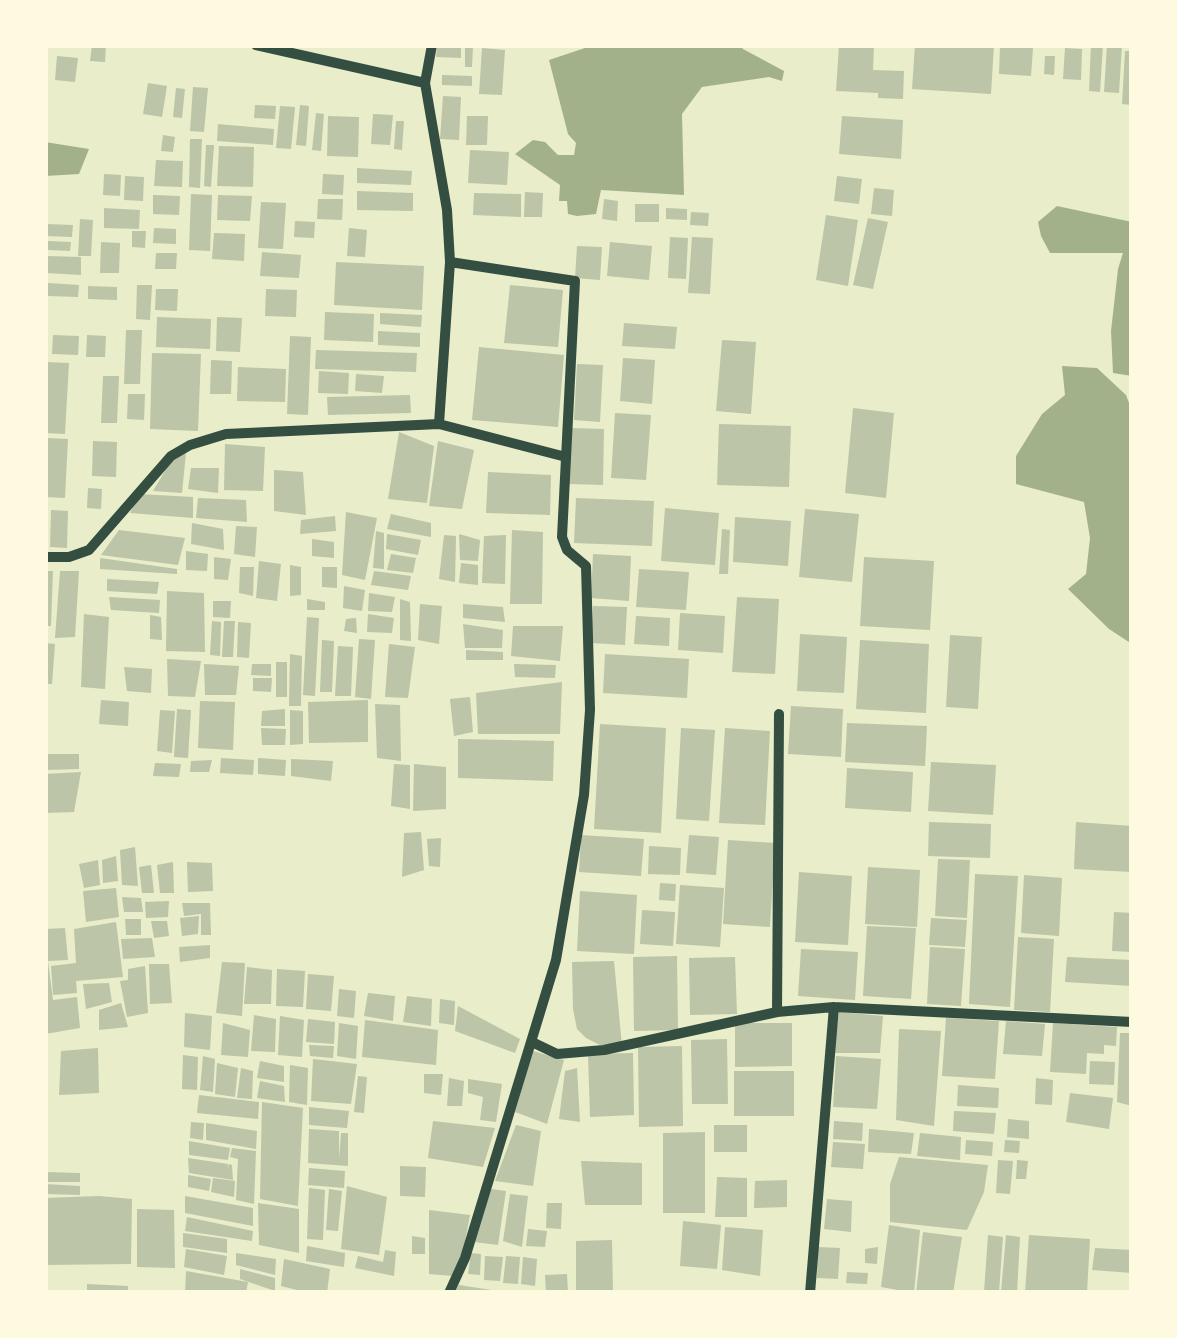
<!DOCTYPE html>
<style>
body{margin:0}
#map{position:relative;width:1177px;height:1338px;overflow:hidden;background:#e9edc9;font-family:"Work Sans",sans-serif}
canvas{display:block}
.frame{position:absolute;inset:0;border:48px solid #fefae0;pointer-events:none}
</style>
<div id="map">
<canvas width="1177" height="1338"></canvas>
<div class="frame"></div>
</div>
<script>
const context = document.querySelector('canvas').getContext('2d');
context.lineJoin = 'round';
function fill(path, color) { context.fillStyle = color; context.fill(path, 'evenodd'); }
const toPath = rows => new Path2D(rows.map(r => 'M' + r).join(''));
function stroke(path, color, width, dash) { context.strokeStyle = color; context.lineWidth = width; context.lineCap = dash ? 'butt' : 'round'; context.setLineDash(dash || []); context.stroke(path); }
fill(toPath([
 [594,45,741,45,743,49,784,71,782,81,769,77,702,87,682,114,684,195,601,190,596,214,577,216,568,214,567,201,559,201,560,185,515,154,533,140,545,142,558,155,574,155,576,143,568,134,549,60],
 [45,142,89,149,79,174,45,176],
 [1057,206,1132,222,1132,376,1113,373,1111,331,1118,269,1123,253,1050,253,1041,236,1038,222],
 [1062,366,1097,368,1126,395,1132,411,1132,644,1109,629,1068,589,1086,574,1090,538,1084,502,1016,484,1016,456,1042,414,1065,395]
]), '#a3b18a');
fill(toPath([
 [92,45,106,45,105,62,90,61],
 [437,45,461,45,461,58,436,57],
 [839,45,874,45,873,70,904,71,903,99,878,98,878,93,836,91],
 [915,45,994,45,991,94,912,89],
 [1091,45,1103,45,1100,92,1089,91],
 [1107,45,1122,45,1119,93,1104,92],
 [465,46,473,46,472,67,465,67],
 [1000,46,1033,48,1031,76,999,74],
 [482,48,505,50,502,95,479,94],
 [1065,48,1082,49,1081,80,1063,79],
 [1125,51,1132,51,1132,105,1122,104],
 [57,56,78,58,75,82,55,80],
 [1045,56,1055,56,1054,75,1044,74],
 [442,75,472,76,472,86,442,85],
 [148,83,167,86,162,117,143,114],
 [193,87,208,88,204,132,190,131],
 [176,88,185,89,182,118,173,117],
 [443,96,461,97,459,140,440,139],
 [255,105,276,106,275,119,254,118],
 [300,105,309,106,306,146,296,145],
 [280,106,295,107,291,149,276,148],
 [316,113,324,114,321,151,312,150],
 [373,114,393,115,390,145,371,144],
 [328,116,359,117,358,157,327,156],
 [467,116,488,116,487,145,466,145],
 [842,116,903,120,901,159,839,154],
 [396,121,404,121,402,150,394,149],
 [218,124,274,129,273,145,217,141],
 [163,135,175,137,173,152,161,151],
 [190,139,202,139,200,188,189,187],
 [206,145,214,145,211,187,204,186],
 [219,146,254,147,253,187,217,186],
 [470,150,509,152,507,185,468,183],
 [156,160,183,161,182,187,154,186],
 [357,168,412,171,411,185,357,183],
 [104,174,121,175,120,196,103,195],
 [323,174,344,175,343,195,322,194],
 [125,176,144,177,143,201,124,200],
 [837,176,862,179,859,204,834,201],
 [874,188,894,190,892,216,871,214],
 [357,191,413,193,413,211,357,210],
 [525,192,543,193,542,217,524,217],
 [474,193,521,194,521,217,473,215],
 [191,194,212,195,210,251,189,250],
 [153,195,180,196,179,215,153,214],
 [218,195,252,196,250,221,217,220],
 [318,199,343,199,342,220,317,219],
 [604,199,618,201,617,221,602,219],
 [261,202,286,203,283,249,258,248],
 [635,204,659,204,659,222,635,222],
 [104,208,140,210,139,229,104,228],
 [666,208,687,209,687,220,666,219],
 [691,212,709,213,708,226,690,225],
 [826,215,858,220,848,286,816,280],
 [868,218,888,222,873,289,853,285],
 [80,219,93,220,91,256,78,256],
 [295,221,315,222,314,238,294,237],
 [46,224,73,225,72,237,46,236],
 [154,228,176,229,176,244,153,243],
 [349,228,367,230,365,257,347,256],
 [132,231,146,231,145,248,132,247],
 [214,233,245,234,244,261,212,259],
 [670,237,688,238,686,279,668,278],
 [692,237,713,238,710,294,688,293],
 [48,241,71,242,70,251,48,250],
 [101,242,120,243,119,273,100,273],
 [610,242,652,246,649,280,607,276],
 [577,246,602,247,600,280,575,278],
 [262,252,301,255,299,278,260,276],
 [156,253,177,253,176,269,155,269],
 [48,256,81,257,81,275,47,273],
 [336,262,424,266,422,310,334,305],
 [48,283,79,285,78,297,48,296],
 [137,285,152,285,150,320,136,319],
 [510,285,563,290,558,347,504,343],
 [88,286,117,287,117,300,88,299],
 [156,289,178,289,177,311,155,310],
 [266,289,297,290,296,317,265,316],
 [325,312,374,314,373,342,324,340],
 [380,313,422,315,421,327,380,324],
 [157,317,211,319,210,349,156,347],
 [217,317,242,318,240,352,216,351],
 [624,323,677,327,675,349,622,346],
 [126,330,142,330,140,384,124,384],
 [378,331,420,333,420,347,378,345],
 [53,335,79,336,78,355,52,354],
 [87,335,106,336,105,357,86,357],
 [290,336,311,337,308,415,287,414],
 [722,340,756,342,751,414,716,411],
 [479,347,564,355,558,427,472,420],
 [316,350,417,353,416,372,315,369],
 [152,353,201,354,198,431,150,429],
 [623,358,655,360,652,404,620,401],
 [211,360,232,361,231,394,210,394],
 [45,362,69,363,65,434,45,433],
 [577,364,603,365,600,422,574,420],
 [238,367,286,369,285,402,237,401],
 [319,371,349,373,348,394,318,393],
 [356,374,384,376,382,393,355,391],
 [103,376,119,376,117,423,101,423],
 [128,394,145,394,144,420,127,419],
 [410,395,411,413,328,415,327,397],
 [853,408,894,413,886,498,845,493],
 [615,413,651,415,646,480,611,478],
 [719,424,791,426,789,487,717,485],
 [570,428,604,429,603,485,569,484],
 [399,432,434,446,427,503,388,499],
 [45,438,68,439,65,498,45,497],
 [93,441,117,442,116,477,92,476],
 [438,441,474,450,462,509,429,506],
 [225,444,265,447,263,491,224,490],
 [186,453,182,493,153,491,172,459],
 [191,468,219,468,218,493,188,489],
 [274,470,303,472,306,515,274,511],
 [488,472,551,475,550,515,486,513],
 [88,488,102,489,101,509,87,508],
 [139,494,193,497,193,518,130,513],
 [198,498,246,500,247,522,196,518],
 [576,498,654,501,652,546,574,543],
 [665,508,719,513,715,565,661,561],
 [805,509,859,514,852,582,799,577],
 [51,510,68,511,67,548,50,547],
 [346,512,377,518,365,580,342,575],
 [391,514,431,523,431,537,387,529],
 [335,516,336,531,300,534,301,520],
 [735,517,791,521,788,566,733,562],
 [192,523,223,529,224,550,191,544],
 [236,526,257,527,255,557,234,554],
 [722,529,730,530,728,574,719,574],
 [119,530,185,538,178,565,101,555],
 [512,530,543,532,542,604,510,604],
 [376,531,384,533,384,569,373,568],
 [387,534,421,540,418,555,386,549],
 [459,534,480,540,478,561,460,560],
 [444,535,456,536,455,582,439,579],
 [506,535,505,584,482,583,484,536],
 [312,539,334,542,334,558,312,556],
 [186,551,208,554,207,571,186,570],
 [391,554,416,558,413,573,387,570],
 [593,554,631,556,629,601,591,598],
 [214,557,231,559,228,580,214,579],
 [864,557,934,561,930,630,860,626],
 [100,558,177,569,177,574,100,569],
 [259,561,281,564,277,601,256,598],
 [461,563,478,565,478,585,459,583],
 [290,565,301,567,301,595,290,596],
 [240,567,254,567,253,596,239,593],
 [322,567,337,567,337,588,322,587],
 [639,569,689,572,686,610,636,607],
 [45,571,53,571,51,626,45,626],
 [60,571,79,571,75,637,55,638],
 [374,571,411,576,408,590,371,585],
 [107,579,159,582,157,594,107,591],
 [344,586,365,590,362,611,343,608],
 [167,591,204,593,205,652,166,651],
 [369,593,395,597,392,612,368,611],
 [109,597,160,600,159,613,111,610],
 [737,597,779,599,775,674,732,672],
 [307,599,325,602,325,610,307,610],
 [400,599,410,602,411,641,400,640],
 [213,601,231,601,230,618,213,617],
 [420,604,442,606,439,644,418,640],
 [463,604,503,607,505,622,463,618],
 [593,606,627,607,625,645,591,643],
 [680,613,725,616,723,653,678,650],
 [84,614,109,617,105,689,81,687],
 [368,614,394,618,392,633,367,632],
 [150,615,161,617,162,640,150,639],
 [636,616,670,618,669,646,634,644],
 [307,617,319,618,315,696,303,695],
 [356,618,357,633,344,631,346,619],
 [212,621,221,622,220,656,210,655],
 [224,621,235,621,233,657,222,657],
 [238,622,251,623,249,658,237,657],
 [463,624,503,630,502,648,465,648],
 [513,626,563,626,560,661,511,656],
 [800,634,847,637,844,693,797,691],
 [950,635,982,637,978,709,946,707],
 [359,639,375,640,371,699,355,697],
 [322,640,334,641,332,692,320,692],
 [860,640,929,644,926,713,856,709],
 [45,643,55,644,52,684,45,684],
 [389,644,415,647,408,698,385,697],
 [338,646,353,647,351,696,335,696],
 [466,650,503,652,503,660,466,660],
 [290,654,302,656,301,706,289,706],
 [605,654,689,659,687,698,603,693],
 [167,659,201,661,195,697,168,696],
 [276,662,287,662,287,697,276,697],
 [204,664,239,666,236,695,205,695],
 [252,664,271,664,271,676,251,675],
 [514,664,556,665,555,678,515,677],
 [124,667,152,669,151,693,127,691],
 [253,678,272,678,271,692,253,691],
 [562,682,560,734,478,734,476,693],
 [470,697,473,732,454,736,450,699],
 [101,700,129,702,128,726,99,724],
 [368,700,368,742,309,743,308,702],
 [200,701,235,702,233,750,198,748],
 [375,704,400,705,401,761,377,758],
 [791,706,843,709,841,757,788,754],
 [177,709,191,710,188,758,174,757],
 [285,709,285,726,261,726,262,711],
 [160,710,175,711,172,753,157,751],
 [290,710,303,711,303,744,290,745],
 [847,723,927,726,925,766,845,762],
 [600,724,666,728,661,833,594,829],
 [261,728,286,729,285,745,262,745],
 [681,728,715,730,709,821,676,819],
 [725,728,770,731,765,825,719,823],
 [458,739,554,741,553,781,458,778],
 [45,754,79,754,79,769,45,770],
 [221,758,254,760,253,775,220,773],
 [258,758,286,760,285,776,258,774],
 [291,759,333,761,331,781,291,776],
 [212,760,209,772,190,772,191,761],
 [931,762,996,765,993,815,928,811],
 [155,763,181,764,179,777,153,776],
 [394,764,410,765,410,809,391,806],
 [414,764,446,767,446,809,413,811],
 [847,768,913,772,911,812,845,808],
 [81,772,74,812,45,813,45,774],
 [929,822,991,824,990,858,928,856],
 [1076,822,1132,826,1132,872,1074,869],
 [421,832,424,870,402,877,404,833],
 [581,835,644,839,641,876,579,872],
 [689,835,719,837,716,875,686,873],
 [441,838,440,867,429,866,427,839],
 [728,840,775,843,770,927,723,924],
 [649,846,681,848,680,875,648,874],
 [135,847,138,886,122,885,120,850],
 [116,856,118,881,103,883,102,860],
 [938,859,970,860,967,918,935,916],
 [98,860,100,885,84,888,79,864],
 [173,862,174,893,160,893,157,865],
 [187,862,212,863,213,891,188,892],
 [151,865,154,893,142,893,139,867],
 [868,867,920,870,917,927,865,924],
 [799,872,852,876,848,945,795,942],
 [975,874,1018,876,1010,1007,969,1004],
 [1024,875,1062,878,1059,936,1021,933],
 [660,883,676,884,675,901,659,900],
 [680,885,724,888,720,947,676,944],
 [116,888,119,917,86,922,83,891],
 [580,891,637,895,634,954,577,951],
 [122,897,141,898,143,912,124,912],
 [169,901,168,917,146,918,145,902],
 [182,903,210,903,211,935,201,935,201,914,184,916],
 [642,910,675,912,673,946,640,944],
 [1114,912,1132,913,1132,952,1112,951],
 [199,916,198,934,182,936,180,918],
 [931,918,967,920,965,947,929,945],
 [125,919,141,919,141,935,126,935],
 [151,921,167,921,169,936,154,938],
 [116,922,123,977,76,981,77,993,53,995,51,966,76,963,74,929],
 [867,926,916,928,911,999,863,996],
 [65,928,68,960,48,961,53,1000,77,997,80,1028,45,1034,45,929],
 [1018,937,1054,939,1050,1012,1014,1010],
 [152,938,155,957,123,959,121,939],
 [210,945,210,958,180,962,179,947],
 [930,947,965,949,961,1006,927,1004],
 [801,949,858,952,855,1000,798,996],
 [677,956,678,1030,634,1031,633,957],
 [735,957,737,1014,690,1015,689,958],
 [1067,957,1132,960,1132,986,1065,982],
 [614,961,622,1046,600,1045,586,1038,577,1029,573,1009,572,962],
 [222,962,245,963,242,1016,216,1013],
 [149,964,169,964,172,1003,150,1004],
 [145,966,148,1013,127,1017,120,981,128,980,128,969],
 [247,967,272,970,271,1004,244,1004],
 [277,969,305,971,303,1007,276,1006],
 [308,974,334,976,331,1011,306,1009],
 [109,983,112,1002,86,1009,83,984],
 [339,989,356,991,354,1018,337,1016],
 [368,993,395,996,393,1021,364,1016],
 [407,996,432,999,431,1026,403,1022],
 [440,999,455,1001,454,1025,439,1023],
 [121,1003,128,1027,99,1030,99,1010],
 [458,1006,520,1039,515,1053,455,1031],
 [839,1012,883,1016,880,1053,834,1053],
 [185,1013,212,1016,210,1050,184,1047],
 [254,1015,276,1019,275,1052,251,1051],
 [280,1016,304,1020,302,1057,278,1055],
 [946,1018,999,1021,995,1079,942,1076],
 [308,1019,335,1022,334,1044,306,1042],
 [365,1020,438,1030,436,1065,362,1057],
 [1006,1021,1045,1024,1042,1056,1003,1054],
 [223,1023,250,1030,248,1057,221,1055],
 [339,1023,358,1026,356,1059,337,1056],
 [735,1023,792,1023,792,1066,735,1067],
 [1053,1023,1117,1027,1116,1046,1104,1045,1104,1054,1087,1053,1086,1074,1050,1072],
 [899,1029,941,1031,934,1126,896,1120],
 [1120,1033,1132,1033,1132,1106,1117,1102],
 [727,1039,728,1104,692,1104,691,1040],
 [309,1045,334,1046,333,1058,310,1056],
 [682,1046,683,1126,639,1127,638,1047],
 [98,1048,99,1093,59,1095,61,1051],
 [533,1051,564,1060,547,1124,515,1112],
 [633,1053,634,1115,590,1117,588,1054],
 [183,1055,198,1057,197,1090,182,1089],
 [203,1056,215,1059,213,1092,200,1090],
 [836,1056,881,1059,877,1109,833,1107],
 [313,1059,357,1064,351,1104,311,1101],
 [260,1061,284,1066,284,1082,257,1078],
 [1090,1061,1115,1062,1114,1085,1089,1084],
 [217,1063,238,1068,235,1097,215,1094],
 [290,1065,308,1068,307,1105,289,1102],
 [241,1068,253,1071,252,1099,237,1098],
 [577,1068,580,1122,559,1119,565,1071],
 [734,1071,794,1071,794,1116,734,1116],
 [424,1074,443,1074,441,1095,424,1093],
 [358,1076,367,1077,364,1113,354,1112],
 [449,1078,464,1081,462,1106,447,1106],
 [1036,1078,1053,1080,1052,1105,1035,1104],
 [468,1079,502,1084,496,1122,480,1120,483,1097,468,1093],
 [260,1081,284,1086,285,1102,257,1098],
 [958,1085,999,1088,998,1108,957,1106],
 [1070,1093,1113,1098,1109,1129,1066,1122],
 [199,1095,259,1102,258,1119,197,1113],
 [262,1102,303,1108,298,1206,260,1199],
 [309,1107,349,1111,347,1128,309,1125],
 [954,1111,996,1113,994,1134,953,1131],
 [1008,1119,1029,1121,1029,1139,1007,1137],
 [433,1121,495,1128,483,1167,428,1158],
 [834,1121,863,1123,862,1141,833,1139],
 [191,1122,204,1123,203,1140,190,1138],
 [206,1123,257,1131,256,1149,206,1140],
 [516,1125,541,1131,533,1186,495,1181],
 [714,1125,747,1125,747,1152,714,1152],
 [309,1129,339,1131,339,1159,341,1133,348,1133,348,1166,308,1163],
 [869,1129,914,1133,911,1154,868,1152],
 [705,1132,705,1213,663,1213,663,1133],
 [920,1133,961,1137,960,1160,917,1156],
 [966,1140,993,1142,992,1156,965,1154],
 [1005,1140,1020,1141,1019,1153,1004,1152],
 [189,1141,230,1148,228,1160,189,1155],
 [833,1142,865,1144,863,1169,831,1167],
 [232,1148,256,1151,254,1204,236,1200,238,1159,230,1157],
 [899,1157,988,1165,984,1192,967,1230,890,1222,890,1184],
 [188,1158,228,1164,228,1168,229,1164,232,1165,233,1180,189,1173],
 [998,1160,1013,1161,1010,1194,996,1193],
 [1017,1160,1028,1161,1026,1179,1016,1179],
 [581,1161,642,1163,642,1205,585,1205],
 [400,1166,426,1167,425,1197,400,1196],
 [309,1168,345,1171,344,1188,308,1185],
 [45,1172,80,1173,80,1182,45,1182],
 [188,1175,211,1179,209,1191,188,1187],
 [717,1177,747,1178,747,1217,715,1217],
 [213,1178,235,1181,234,1197,211,1192],
 [787,1180,787,1207,754,1208,755,1181],
 [45,1184,80,1186,80,1195,45,1194],
 [347,1186,387,1197,379,1255,341,1249],
 [309,1188,325,1190,323,1240,307,1239],
 [329,1189,342,1191,338,1231,326,1230],
 [491,1189,506,1191,498,1245,474,1242],
 [510,1194,528,1196,522,1247,503,1241],
 [99,1196,132,1199,131,1264,45,1265,45,1198],
 [185,1196,253,1208,253,1226,185,1213],
 [827,1199,852,1201,851,1232,824,1229],
 [258,1203,299,1209,299,1253,259,1245],
 [547,1203,562,1203,561,1229,546,1228],
 [137,1209,174,1210,175,1268,137,1267],
 [429,1210,470,1215,462,1257,453,1276,429,1274],
 [187,1217,253,1231,252,1241,185,1231],
 [683,1221,721,1225,717,1269,680,1266],
 [889,1225,920,1230,914,1293,881,1287],
 [725,1227,763,1230,760,1276,722,1270],
 [528,1229,547,1231,545,1247,526,1246],
 [923,1232,962,1237,953,1293,916,1293],
 [183,1233,227,1239,227,1253,183,1247],
 [988,1235,1003,1237,999,1292,984,1292],
 [1006,1235,1020,1237,1017,1293,1001,1292],
 [1029,1235,1090,1239,1087,1293,1025,1293],
 [412,1236,425,1238,425,1254,412,1254],
 [612,1240,613,1292,576,1292,576,1241],
 [307,1246,345,1253,344,1267,306,1261],
 [818,1247,840,1248,838,1279,817,1278],
 [878,1247,877,1264,865,1263,865,1249],
 [1095,1248,1132,1250,1132,1273,1092,1270],
 [186,1249,227,1256,224,1275,184,1267],
 [385,1250,396,1252,394,1276,355,1268,358,1256,383,1262],
 [236,1253,276,1259,275,1275,236,1265],
 [471,1253,481,1254,480,1275,468,1274],
 [485,1256,503,1257,500,1281,484,1280],
 [506,1256,520,1257,518,1284,503,1283],
 [523,1257,537,1259,535,1286,521,1284],
 [284,1259,330,1269,327,1293,309,1293,281,1286],
 [240,1269,275,1278,275,1291,240,1279],
 [186,1271,248,1282,246,1293,185,1293],
 [847,1272,868,1273,867,1284,846,1283],
 [567,1274,568,1293,546,1293,545,1275],
 [87,1284,128,1286,128,1293,87,1293],
 [459,1285,498,1291,498,1293,454,1293]
]), '#bcc5a7');
stroke(toPath([
 [256,45,425,83],
 [432,45,425,83,447,210,450,262,575,281,562,537,567,550,586,566,590,710,584,795,556,960,465,1258,449,1293],
 [439,424,450,262],
 [45,557,69,557,89,550,171,456,190,445,226,434,439,424,566,457],
 [777,1012,779,714],
 [532,1042,557,1054,604,1050,777,1012,834,1007,1132,1022],
 [810,1293,834,1007]
]), '#344e41', 10);
</script>
